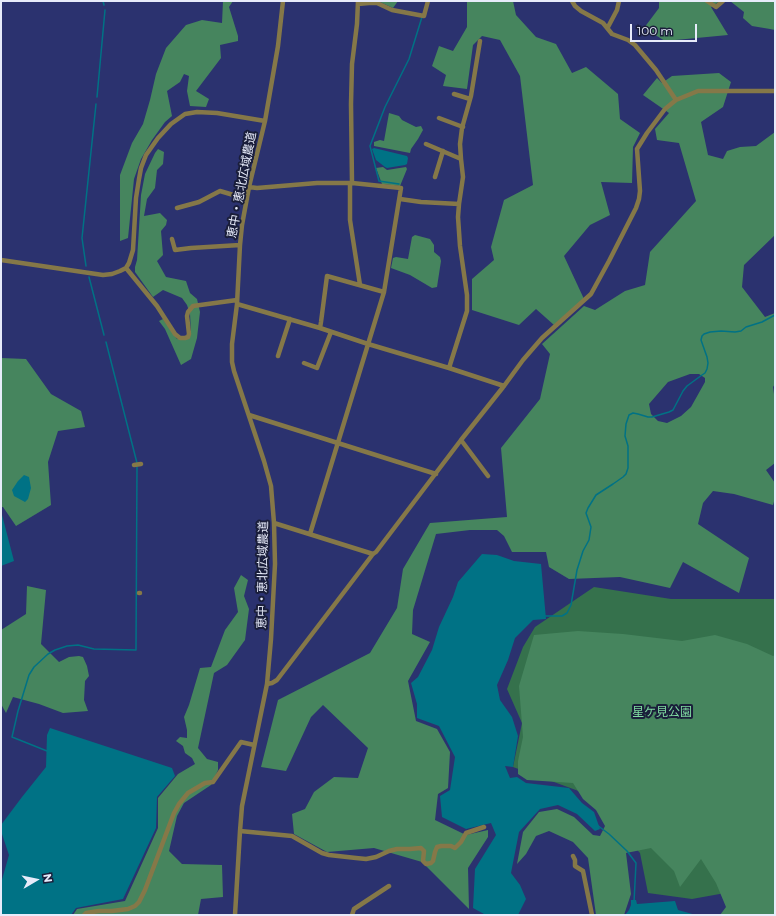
<!DOCTYPE html>
<meta charset="utf-8">
<style>
body{margin:0}
#map{position:relative;width:776px;height:916px;overflow:hidden;background:#2b326f;font-family:Montserrat,sans-serif}
canvas{display:block}
.frame{position:absolute;inset:0;border:2px solid #e7ebfa;pointer-events:none}
.north{position:absolute;left:16px;top:860px;width:40px;height:40px;-webkit-text-stroke:3px #1a1e3a;paint-order:stroke;rotate:81deg;font-size:11px;font-weight:700;line-height:16px;text-align:center;color:#e7ebfa}
.north::after{content:'';display:block;margin:auto;width:14px;height:18px;background:#e7ebfa;clip-path:polygon(50% 0,100% 100%,50% 72%,0 100%)}
.scale{position:absolute;left:630px;top:24px;width:67px;height:18px;box-sizing:border-box;border:2px solid #e7ebfa;border-top:0;padding-left:5px;font-size:12px;line-height:14px;white-space:nowrap;color:#e7ebfa;-webkit-text-stroke:3px #1a1e3a;paint-order:stroke}
</style>
<div id="map">
<canvas width="776" height="916"></canvas>
<div class="frame"></div>
<div class="north">N</div>
<div class="scale">100 m</div>
</div>
<script>
const context = document.querySelector('canvas').getContext('2d');
context.lineJoin = 'round';
function fill(path, color) { context.fillStyle = color; context.fill(path, 'evenodd'); }
const toPath = rows => new Path2D(rows.map(r => 'M' + r).join(''));
function stroke(path, color, width, dash) { context.strokeStyle = color; context.lineWidth = width; context.lineCap = dash ? 'butt' : 'round'; context.setLineDash(dash || []); context.stroke(path); }
function drawText(font, color, halo, rows, align = 'center') {
  context.font = font + ' Montserrat,"Noto Sans JP",sans-serif'; context.lineWidth = 4; context.setLineDash([]); context.textBaseline = 'middle'; context.strokeStyle = halo; context.fillStyle = color; for (const [text, x, y, turn = 0] of rows) {
    context.save(); context.translate(x, y); context.rotate((+turn || 0) * Math.PI / 180); context.textAlign = isNaN(turn) ? turn : align; if (halo) context.strokeText(text, 0, 0); context.fillText(text, 0, 0); context.restore();
  }
}
fill(toPath([
 [594,587,671,599,775,599,775,884,692,899,648,893,640,853,584,793,513,767,522,723,507,689,523,647,535,627]
]), '#35714c');
fill(toPath([
 [223,1,233,1,229,7,238,36,238,41,220,45,221,58,196,91,209,99,206,107,190,106,187,91,189,76,184,74,180,82,167,91,172,116,165,122,152,140,141,159,134,179,128,238,120,241,120,175,132,143,143,124,150,100,156,74,166,48,186,25,202,20,222,23],
 [383,1,398,1,393,8,380,2],
 [467,1,513,1,516,15,536,37,556,44,572,73,586,67,618,94,620,119,640,133,633,147,632,183,601,182,610,215,590,225,564,256,584,299,554,325,536,309,519,325,472,310,472,279,494,260,491,247,504,200,533,185,520,76,500,40,482,36,473,45,467,89,443,86,446,75,432,66,439,46,453,51,467,27],
 [659,1,720,1,711,7,728,35,665,41,644,28,659,8],
 [730,1,775,1,775,30,770,29,752,26,743,18,744,12],
 [719,73,731,82,723,107,701,122,708,155,723,159,727,151,740,147,756,146,775,132,775,235,744,265,742,287,765,317,775,313,775,384,773,387,775,401,775,463,766,470,775,483,775,498,773,505,734,494,713,491,703,503,698,524,749,558,739,593,683,562,670,588,620,577,569,579,549,567,546,552,512,552,504,536,497,530,470,530,436,534,413,610,412,634,430,642,408,681,416,721,437,729,450,752,448,788,438,794,435,820,466,835,488,830,488,837,468,868,469,909,422,862,374,848,327,852,294,834,292,814,305,809,314,792,334,777,358,778,368,748,323,705,311,717,286,771,261,767,278,700,370,653,397,608,403,569,430,523,507,517,501,448,540,399,550,354,542,344,584,306,595,310,625,291,645,285,650,252,696,201,679,143,657,140,655,129,669,113,643,95,657,78,662,83,672,76],
 [690,374,699,374,705,378,705,382,691,407,681,416,667,423,658,421,651,414,649,404,668,382],
 [389,113,399,116,402,120,416,127,421,126,423,130,418,139,411,149,410,153,374,146,374,142,380,140,384,141],
 [158,149,164,152,163,164,157,170,155,188,147,199,144,216,160,213,167,220,166,225,161,231,163,255,157,261,166,277,186,281,190,293,197,299,200,312,197,338,191,359,181,365,165,329,159,321,163,319,177,339,186,339,191,334,190,314,187,305,182,298,163,290,153,297,135,272,135,267,137,260,141,195,145,174,155,153],
 [383,167,387,170,406,167,407,169,400,186,382,184,376,168],
 [415,235,430,239,434,245,434,252,440,257,441,261,437,287,432,288,410,275,391,268,393,258,396,257,408,259,412,237],
 [1,358,26,359,51,394,81,411,85,427,58,431,48,462,51,505,16,526,3,507,1,507],
 [241,575,248,580,244,596,249,609,245,640,227,665,214,673,198,748,207,759,218,762,218,770,211,785,184,803,177,816,169,851,182,864,222,865,223,897,201,899,198,915,73,915,77,909,125,901,158,828,158,798,178,774,195,764,192,758,185,753,183,746,176,741,180,737,187,738,187,730,184,717,189,705,200,668,211,667,225,630,238,612,234,588],
 [27,586,46,590,41,644,59,662,69,657,79,656,83,657,87,666,89,676,85,681,84,700,88,711,63,713,39,704,13,697,6,713,1,704,1,630,26,614],
 [578,631,623,634,682,641,715,635,747,644,773,656,775,655,775,915,720,915,726,907,716,883,701,859,680,887,674,871,651,848,626,853,631,894,624,915,596,915,588,858,573,842,549,831,536,836,526,854,517,864,523,832,539,812,557,809,574,817,593,835,600,836,605,826,596,810,583,799,573,783,527,780,518,774,518,761,523,737,519,686,534,635]
]), '#46855e');
fill(toPath([
 [374,148,407,156,408,158,407,164,405,165,387,168,385,167,376,160,372,149],
 [24,475,29,477,31,488,28,499,25,502,14,496,12,490,18,481],
 [1,511,14,561,1,566],
 [482,554,497,555,514,561,541,564,546,619,533,620,515,638,508,660,497,685,500,700,512,717,518,736,513,767,505,766,510,778,517,777,526,783,569,788,582,803,594,812,600,829,595,831,577,814,558,805,540,809,519,832,511,873,520,885,526,899,518,915,490,915,484,914,473,908,475,869,496,835,491,823,466,829,442,817,440,796,450,790,455,757,439,726,417,718,417,704,411,683,418,677,432,650,439,627,453,597,458,582],
 [50,728,172,768,175,776,157,797,156,828,123,899,76,908,71,915,1,915,1,883,9,855,1,831,1,825,22,797,46,767,47,735],
 [631,900,636,900,637,904,675,901,678,910,696,915,625,915,629,910,631,905]
]), '#007285');
stroke(toPath([
 [103,1,104,5],
 [97,97,105,10],
 [399,184,379,181,370,146,385,107,409,59,422,17],
 [86,266,82,238,96,104],
 [89,277,104,335],
 [106,342,137,463],
 [544,616,562,616,567,613,571,605,577,570,583,551,589,540,591,527,586,513,588,508,596,495,613,484,623,477,626,474,628,468,628,446,625,436,626,424,629,415,633,413,638,414,648,417,652,417,669,412,673,410,683,391,687,386,702,375,705,373,707,369,708,363,707,357,701,340,702,336,704,334,710,332,721,331,735,332,741,331,746,327,762,322,775,315],
 [47,751,12,737,18,711,29,675,34,667,48,654,55,650,67,646,78,645,94,649,136,650,137,467],
 [597,825,609,834,627,851,636,863,634,902]
]), '#007285', 1.5);
stroke(toPath([
 [572,1,575,6,581,11,603,23,612,34,628,40,635,45,656,70,676,100],
 [707,1,716,7,723,1],
 [358,4,369,3,377,3,392,10,424,16,425,12,428,1],
 [608,27,617,10,619,1],
 [454,94,470,99],
 [439,118,463,127],
 [426,144,461,159,463,177,459,204],
 [461,159,460,144,462,128,471,96,480,41],
 [435,177,443,151],
 [350,183,350,220,360,285],
 [352,183,351,104,352,64,357,24,358,1],
 [249,187,257,188,317,183,352,183,401,188,384,292,310,534],
 [400,199,421,202,459,204,458,217,460,246,467,295,467,311,449,368],
 [177,208,199,202,220,191,247,199],
 [172,239,175,250,191,248,240,245],
 [1,260,103,275,112,274,120,271,126,268,129,263,133,250,136,198,139,179,141,168,146,155,158,138,171,124,185,114,197,112,217,113,265,121],
 [126,268,157,306,175,334,180,338,185,338,188,337,189,334,187,316,188,312,193,306,237,300],
 [237,304,320,328,368,344,449,368,504,386],
 [320,328,321,322,327,276,384,292],
 [278,356,290,319],
 [304,363,317,368,331,332],
 [249,415,436,474],
 [461,440,488,476],
 [134,465,141,464],
 [274,523,373,554],
 [139,593,140,593],
 [267,684,272,683,277,680,373,554,376,552,461,440,504,386,523,360,542,338,591,294,609,261,636,208,639,199,640,191,637,149,647,133,665,109,676,100,698,91,775,91],
 [240,831,292,836,322,853,329,855,356,858,366,859,376,857,389,851,397,849,410,849,421,848,424,851,423,861,426,864,431,863,433,861,435,852,437,847,441,846,451,846,455,848,461,842,466,833,484,827],
 [573,856,575,860,575,866,583,871,592,915],
 [84,915,86,913,99,911,112,911,128,909,135,906,139,902,145,890,174,813,179,804,188,793,205,783,213,782,241,742,254,745],
 [235,915,240,831,242,806,267,684,271,639,275,564,274,523,271,486,264,461,234,371,232,362,232,344,237,304,240,245,242,225,249,187,265,121,278,46,283,1],
 [352,915,354,909,389,886]
]), '#857848', 4.5);
drawText('12px', '#e7ebfa', '#1a1e3a', [
 ["恵中・恵北広域農道",242,185,-79],
 ["恵中・恵北広域農道",263,575,-89]
]);
drawText('12px', '#80dba1', '#1a1e3a', [
 ["星ケ見公園",662,712]
]);
</script>
